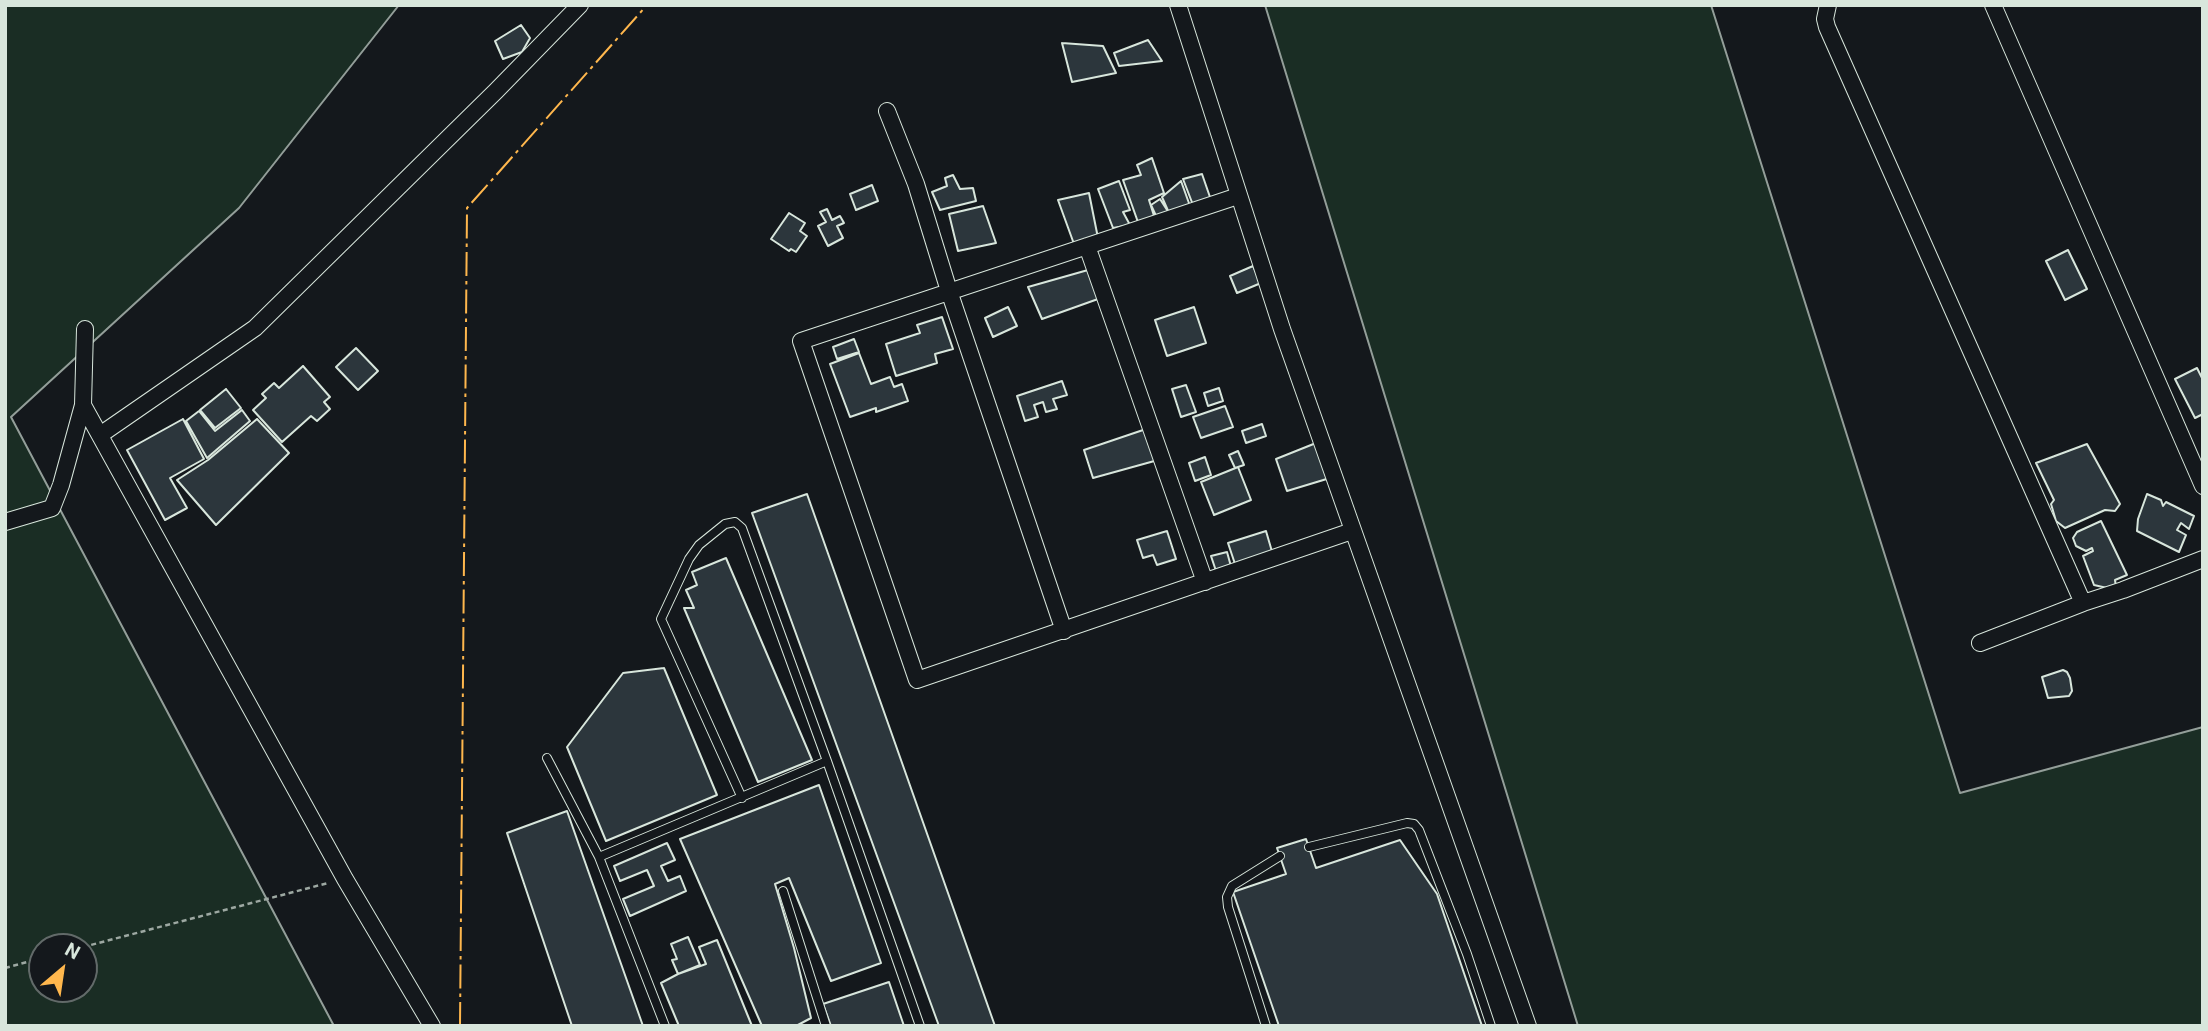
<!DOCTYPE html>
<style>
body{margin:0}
#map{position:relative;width:2208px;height:1031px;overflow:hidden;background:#14181c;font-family:Roboto,sans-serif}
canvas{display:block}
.frame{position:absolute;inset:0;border:7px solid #d8e6dc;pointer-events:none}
.north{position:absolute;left:28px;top:933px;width:70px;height:70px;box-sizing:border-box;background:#14181c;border:2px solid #626a69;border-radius:50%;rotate:29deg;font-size:19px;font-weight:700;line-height:28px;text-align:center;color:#d8e6dc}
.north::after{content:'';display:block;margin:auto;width:24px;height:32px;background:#ffb74d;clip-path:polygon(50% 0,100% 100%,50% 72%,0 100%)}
</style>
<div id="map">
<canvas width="2208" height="1031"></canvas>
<div class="frame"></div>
<div class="north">N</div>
</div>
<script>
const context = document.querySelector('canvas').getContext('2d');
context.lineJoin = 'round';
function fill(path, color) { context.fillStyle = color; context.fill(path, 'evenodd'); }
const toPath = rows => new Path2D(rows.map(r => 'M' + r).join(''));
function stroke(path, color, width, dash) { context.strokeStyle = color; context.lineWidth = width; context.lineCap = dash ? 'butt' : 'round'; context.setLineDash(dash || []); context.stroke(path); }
const green = toPath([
 [5,5,399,5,239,208,11,417,334,1026,5,1026,5,5],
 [42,947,84,947,84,989,42,989,42,947],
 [1265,5,1711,5,1960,793,2203,727,2203,1026,1578,1026,1265,5]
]);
fill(green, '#1a2d24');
stroke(green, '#939e99', 2);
const building = toPath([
 [521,25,530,38,522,52,503,59,495,41,521,25],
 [1148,40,1162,61,1119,66,1114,53,1148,40],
 [1062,43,1103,46,1116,73,1072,82,1062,43],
 [1152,158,1164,193,1149,200,1155,219,1139,225,1123,180,1141,175,1137,165,1152,158],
 [1202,174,1211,200,1193,205,1183,179,1202,174],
 [953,175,960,189,973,188,976,201,940,210,932,192,947,186,945,178,953,175],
 [1119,181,1130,210,1123,212,1130,225,1113,228,1098,189,1119,181],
 [1181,181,1190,206,1169,213,1162,197,1181,181],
 [872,185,878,201,856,210,850,194,872,185],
 [1089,193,1098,238,1074,244,1058,200,1089,193],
 [1160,199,1169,213,1157,218,1151,205,1160,199],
 [983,206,996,243,958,251,949,214,983,206],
 [827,209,832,220,840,216,844,223,837,226,843,238,828,246,818,226,826,222,820,212,827,209],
 [789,213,805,223,800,231,807,236,796,252,791,249,789,251,771,239,789,213],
 [2068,250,2087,289,2065,300,2046,261,2068,250],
 [1253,266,1261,283,1237,293,1230,276,1253,266],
 [1088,270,1098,299,1042,319,1028,287,1088,270],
 [1008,307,1017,326,993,337,985,318,1008,307],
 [1194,307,1206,343,1167,356,1155,320,1194,307],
 [942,317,953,349,935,354,937,363,896,376,886,344,920,333,917,325,942,317],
 [854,339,859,352,837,359,833,347,854,339],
 [356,348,378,371,358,390,336,367,356,348],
 [859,353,871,384,890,377,894,387,902,384,908,401,876,412,876,408,850,417,830,364,859,353],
 [303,366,330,397,324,402,330,409,317,421,311,416,282,442,253,410,266,398,262,394,274,383,279,388,303,366],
 [2197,368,2203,380,2203,414,2195,418,2175,379,2197,368],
 [1062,381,1067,395,1053,399,1057,409,1046,412,1043,402,1034,405,1038,417,1025,421,1017,396,1062,381],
 [1186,385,1196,412,1181,417,1172,389,1186,385],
 [1219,388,1223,401,1208,406,1204,393,1219,388],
 [226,389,241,408,215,428,200,410,226,389],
 [1225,406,1233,427,1201,438,1193,417,1225,406],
 [242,410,250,421,207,458,186,421,199,411,215,431,242,410],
 [183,419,204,459,170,478,187,508,165,520,127,450,183,419],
 [257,419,289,453,216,525,177,480,208,460,257,419],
 [1262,424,1266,436,1246,443,1242,431,1262,424],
 [1149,428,1158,460,1093,478,1084,450,1149,428],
 [1316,443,1330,478,1287,491,1276,459,1316,443],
 [2087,444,2120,504,2115,511,2105,510,2065,528,2056,521,2051,504,2054,500,2036,463,2087,444],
 [1238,451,1244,465,1235,468,1229,455,1238,451],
 [1205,457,1211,475,1195,481,1189,463,1205,457],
 [1238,467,1251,500,1214,515,1201,482,1238,467],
 [807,494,995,1026,939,1026,752,513,807,494],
 [2147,494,2161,500,2163,506,2166,502,2194,516,2189,529,2181,523,2177,530,2186,535,2179,552,2137,531,2138,519,2147,494],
 [2101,521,2127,575,2115,580,2116,587,2107,588,2094,585,2083,556,2093,551,2092,548,2086,551,2076,546,2073,538,2077,532,2101,521],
 [1167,531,1176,559,1157,565,1153,555,1143,558,1137,540,1167,531],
 [1266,531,1273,555,1236,567,1228,543,1266,531],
 [1227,552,1232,570,1217,574,1211,556,1227,552],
 [726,558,812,760,758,782,684,608,694,608,686,590,697,585,692,572,726,558],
 [664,668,717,795,606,841,567,747,623,673,664,668],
 [2063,670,2067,672,2070,678,2072,691,2069,696,2048,698,2042,677,2063,670],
 [819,785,881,963,831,981,789,878,775,884,794,948,811,1018,796,1026,762,1026,680,839,819,785],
 [567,811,643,1026,572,1026,507,833,567,811],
 [1306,839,1316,868,1400,840,1437,894,1482,1026,1279,1026,1233,892,1286,874,1277,848,1306,839],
 [667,843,675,860,661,866,668,881,680,876,686,891,630,916,623,899,654,886,647,870,620,881,614,866,667,843],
 [688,937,700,965,678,974,672,960,677,959,671,944,688,937],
 [717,940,752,1026,679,1026,661,983,678,974,706,964,699,947,717,940],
 [889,982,904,1026,831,1026,823,1004,889,982]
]);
fill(building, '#2c363c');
stroke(building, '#d8e6dc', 2);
const lane = toPath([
 [547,758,599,857,665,1026],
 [742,798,661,619,689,559,699,545,725,524,735,522,742,528,827,761,920,1026],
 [1309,847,1407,823,1414,824,1419,830,1467,954,1491,1026],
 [599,857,827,761],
 [783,891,826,1026],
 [1266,1026,1228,907,1227,897,1232,886,1280,856]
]);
const street = toPath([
 [1178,5,1282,329,1528,1026],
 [1828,5,1825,19,1827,27,2083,603,2123,590,2203,559],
 [1993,5,2203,486],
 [887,111,916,184,949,291,1064,631],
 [1238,196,801,341,917,680,1352,531],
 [1087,246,1205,582],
 [85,329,83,405,345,879,432,1026],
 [100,435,255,328,496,91,580,5],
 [5,522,52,508,61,485,83,405],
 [1980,643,2083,603]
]);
stroke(lane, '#d8e6dc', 10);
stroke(street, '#d8e6dc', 18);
stroke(toPath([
 [83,947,328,883],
 [5,968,42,958]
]), '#9da8a2', 2.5, [5, 3.5]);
stroke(lane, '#14181c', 8);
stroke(street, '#14181c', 16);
stroke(toPath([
 [460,1026,467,208,647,5]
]), '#ffb74d', 2, [24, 5, 3.5, 5]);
</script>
